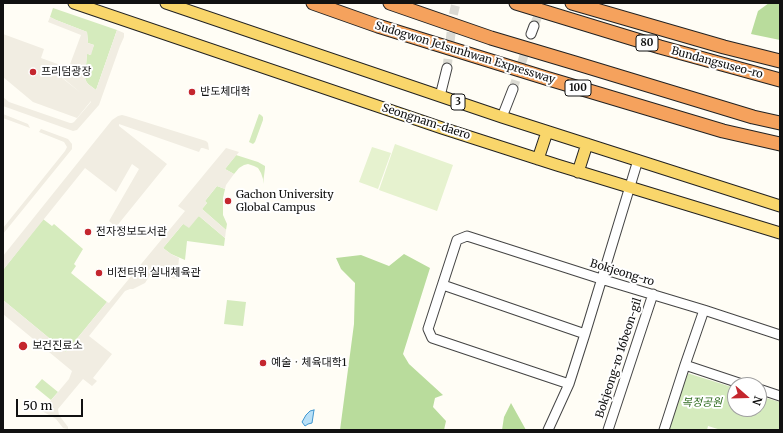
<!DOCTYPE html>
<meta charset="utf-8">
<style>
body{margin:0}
#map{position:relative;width:783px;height:433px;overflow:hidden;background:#fffdf5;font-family:Merriweather,serif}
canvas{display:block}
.frame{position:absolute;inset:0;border:4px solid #111;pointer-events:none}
.north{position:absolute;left:727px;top:377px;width:40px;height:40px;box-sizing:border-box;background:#fff;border:1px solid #a0a0a0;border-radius:50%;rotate:110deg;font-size:11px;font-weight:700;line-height:16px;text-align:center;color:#111}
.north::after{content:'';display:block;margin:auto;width:14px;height:18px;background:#c4262e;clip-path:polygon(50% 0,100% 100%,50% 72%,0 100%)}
.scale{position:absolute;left:16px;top:399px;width:67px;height:18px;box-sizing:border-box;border:2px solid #111;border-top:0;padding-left:5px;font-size:12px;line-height:14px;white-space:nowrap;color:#111;-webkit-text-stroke:3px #fff;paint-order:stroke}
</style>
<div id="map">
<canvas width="783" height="433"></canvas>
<div class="frame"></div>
<div class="north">N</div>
<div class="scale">50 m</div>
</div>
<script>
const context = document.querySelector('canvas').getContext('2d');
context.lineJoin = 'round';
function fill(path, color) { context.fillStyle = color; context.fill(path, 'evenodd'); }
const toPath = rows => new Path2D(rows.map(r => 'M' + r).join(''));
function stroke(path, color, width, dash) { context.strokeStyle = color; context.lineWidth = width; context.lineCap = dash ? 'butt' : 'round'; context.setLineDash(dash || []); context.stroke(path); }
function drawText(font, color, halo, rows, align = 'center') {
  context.font = font + ' Merriweather,"Noto Sans KR",serif'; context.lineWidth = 4; context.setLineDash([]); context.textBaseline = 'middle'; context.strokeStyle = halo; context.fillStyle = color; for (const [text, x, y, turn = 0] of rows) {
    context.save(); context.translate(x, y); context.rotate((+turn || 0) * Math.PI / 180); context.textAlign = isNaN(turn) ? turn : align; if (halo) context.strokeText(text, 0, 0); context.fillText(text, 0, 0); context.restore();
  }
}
fill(toPath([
 [53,8,117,30,96,90,88,84,86,81,85,78,87,53,90,55,94,45,88,43,87,32,56,20,50,17],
 [259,114,261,115,263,117,263,120,255,142,253,144,249,142],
 [236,155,258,162,265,166,265,168,263,184,263,179,261,173,258,168,254,166,248,164,244,165,239,168,234,174,225,169],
 [217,186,225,189,223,198,223,215,227,224,226,230,202,209,207,203,205,201],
 [199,216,225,238,224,246,187,241,185,260,171,254,163,248,183,224],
 [43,219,52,226,54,224,83,249,74,264,76,266,71,273,107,302,66,352,3,300,3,270],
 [227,300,246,302,243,326,224,324],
 [687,373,735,388,735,409,759,409,759,396,780,402,780,430,721,430,708,426,707,430,667,430],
 [42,379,58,392,51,400,35,387]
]), '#d5ebbd');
fill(toPath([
 [769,3,780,3,780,40,751,34,758,11],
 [404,254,430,268,403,354,409,364,443,395,435,398,433,407,446,421,444,430,340,430,354,324,355,283,341,269,336,258,361,255,389,266],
 [511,403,526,430,502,430,504,417]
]), '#b9dc9c');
fill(toPath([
 [395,144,453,165,437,211,379,190],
 [372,147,391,153,378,189,359,182]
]), '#e6f2cf');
fill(toPath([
 [50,17,56,20,87,32,88,43,94,45,91,55,87,54,85,78,86,81,88,84,96,90,117,30,124,33,124,37,120,46,99,105,77,130,73,131,3,106,3,97,9,102,70,123,72,123,74,122,91,102,91,101,77,118,33,102,3,77,3,34,44,49,41,58,66,67,62,78,81,93,63,78,67,67,69,67,81,35,48,22],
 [3,114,28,124,30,128,3,118],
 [122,115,126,116,206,141,208,143,209,150,203,148,201,148,199,152,119,124,119,126,167,164,116,227,109,221,139,169,132,164,116,192,85,168,3,270,3,256,112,120,118,116],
 [41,129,68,139,72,144,72,149,3,234,3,228,65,151,67,147,64,142,39,132],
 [226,148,239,152,225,169,234,174,226,185,225,189,217,186,205,201,207,203,202,209,226,230,225,238,199,216,189,228,183,224,163,248,171,254,179,258,177,279,166,277,158,269,154,269,145,283,133,289,130,289,125,291,89,336,112,354,93,378,97,381,92,386,83,379,58,409,59,415,68,427,68,429,63,428,56,419,42,411,69,379,72,371,3,314,3,300,66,352,107,302,109,303,185,211,178,206]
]), '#f1ede2');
const water = toPath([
 [314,410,312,423,308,424,305,426,302,422,306,415,310,411,314,410]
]);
fill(water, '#b9e0f7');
stroke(water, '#3f96cf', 1);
stroke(toPath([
 [534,26,543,3],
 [447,68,453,16,456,3],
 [513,89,531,34]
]), '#dbdad3', 9, [9, 4.5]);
const minor = toPath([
 [531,34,534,26],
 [440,96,447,68],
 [502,117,513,89],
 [443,285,585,334],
 [685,365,745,385],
 [569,384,432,338,428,329,457,240,467,236,601,279,704,310,780,335],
 [759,389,780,396],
 [548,430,569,384,585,334,638,160],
 [608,430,653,294],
 [664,430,685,365,704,310]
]);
const major = toPath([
 [74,3,442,128,557,165,780,233],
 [166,3,502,117,780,206],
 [538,159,547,132],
 [578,172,587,144]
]);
const highway = toPath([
 [313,3,378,26,549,79,723,131,780,144],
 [390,3,491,38,575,63,753,117,780,123],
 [516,3,660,47,780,80],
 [572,3,724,47,780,61]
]);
stroke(minor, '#444', 11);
stroke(major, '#222', 13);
stroke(highway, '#222', 15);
stroke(minor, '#fff', 9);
stroke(major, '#f9d66b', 11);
stroke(highway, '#f5a25d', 13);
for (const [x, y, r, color] of [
 [33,72,4,"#c4262e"],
 [192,92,4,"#c4262e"],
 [228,201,4,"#c4262e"],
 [88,232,4,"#c4262e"],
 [99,273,4,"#c4262e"],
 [23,346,5,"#c4262e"],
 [263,363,4,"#c4262e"]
]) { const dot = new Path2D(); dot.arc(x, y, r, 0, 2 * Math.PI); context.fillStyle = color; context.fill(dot); stroke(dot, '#fff', 1.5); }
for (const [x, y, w] of [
 [647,43,22],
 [578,88,26],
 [458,102,14]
]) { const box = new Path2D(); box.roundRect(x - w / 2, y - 8, w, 16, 3); context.fillStyle = '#fff'; context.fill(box); stroke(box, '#111', 1); }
drawText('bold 10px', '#111', null, [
 ["80",647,43],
 ["100",578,88],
 ["3",458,102]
]);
drawText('11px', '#111', '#fff', [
 ["Sudogwon Je1sunhwan Expressway",465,53,17],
 ["Bundangsuseo-ro",717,63,15],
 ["Seongnam-daero",426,122,18],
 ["Bokjeong-ro",622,273,17],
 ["Bokjeong-ro 16beon-gil",619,358,-72]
]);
drawText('11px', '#111', '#fff', [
 ["프리덤광장",41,72],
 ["반도체대학",200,92],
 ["Gachon University",236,195],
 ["Global Campus",236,208],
 ["전자정보도서관",96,232],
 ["비전타워 실내체육관",107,273],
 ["보건진료소",32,346],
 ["예술ㆍ체육대학1",271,363]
], 'left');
drawText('italic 11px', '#2f6b1f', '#fff', [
 ["복정공원",702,403]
]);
</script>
